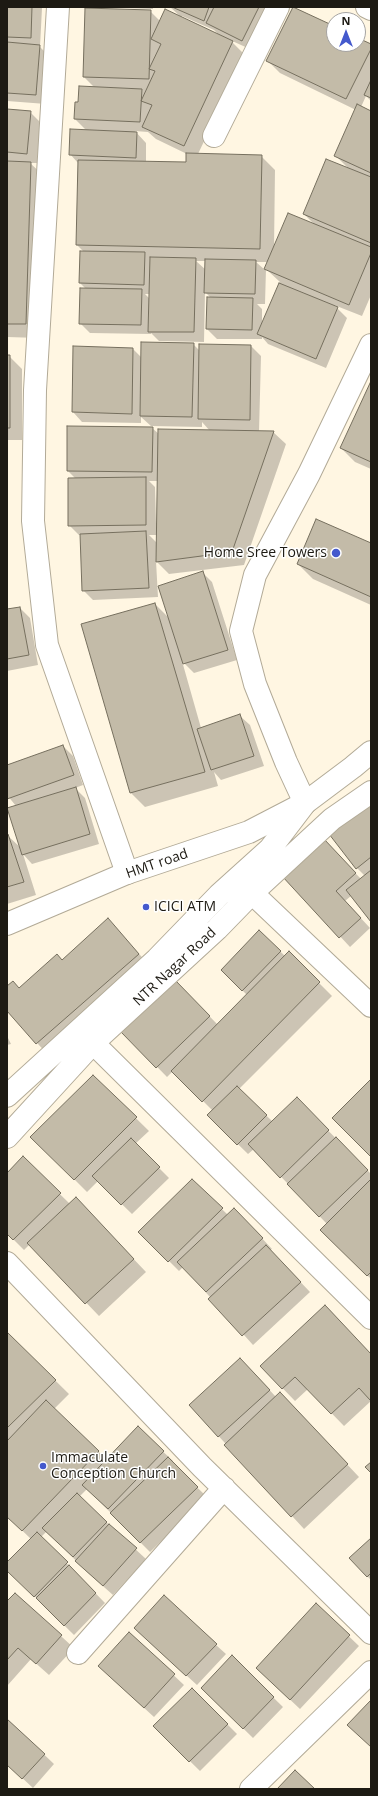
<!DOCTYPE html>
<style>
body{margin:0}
#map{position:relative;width:378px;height:1796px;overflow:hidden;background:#fff6e2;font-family:"Open Sans",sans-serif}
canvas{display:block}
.frame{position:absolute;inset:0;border:8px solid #1d1a13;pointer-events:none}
.north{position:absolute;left:326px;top:12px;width:40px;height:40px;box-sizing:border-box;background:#fff;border:1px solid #a5a3a1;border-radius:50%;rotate:0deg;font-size:11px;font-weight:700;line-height:16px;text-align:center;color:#1d1a13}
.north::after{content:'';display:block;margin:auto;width:14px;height:18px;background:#4459cd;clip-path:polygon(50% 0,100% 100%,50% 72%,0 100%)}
</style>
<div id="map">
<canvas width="378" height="1796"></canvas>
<div class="frame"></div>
<div class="north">N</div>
</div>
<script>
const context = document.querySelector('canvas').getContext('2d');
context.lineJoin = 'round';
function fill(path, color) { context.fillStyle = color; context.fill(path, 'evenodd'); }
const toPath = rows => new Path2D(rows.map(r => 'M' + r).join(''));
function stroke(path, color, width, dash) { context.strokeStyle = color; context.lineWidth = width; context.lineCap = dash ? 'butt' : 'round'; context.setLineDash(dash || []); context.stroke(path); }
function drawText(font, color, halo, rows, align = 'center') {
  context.font = font + ' "Open Sans",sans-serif'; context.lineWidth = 3; context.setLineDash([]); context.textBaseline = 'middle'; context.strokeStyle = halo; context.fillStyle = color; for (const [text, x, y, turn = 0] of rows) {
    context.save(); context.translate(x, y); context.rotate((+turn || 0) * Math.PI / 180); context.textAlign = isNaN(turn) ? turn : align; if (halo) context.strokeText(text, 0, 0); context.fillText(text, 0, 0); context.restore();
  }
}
fill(toPath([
 [7,7,42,8,40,47,49,56,46,104,7,101],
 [99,7,153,7,153,9],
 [170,7,273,7,252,50,230,40,245,55,198,154,261,156,275,170,274,249,315,225,304,214,349,169,335,155,356,110,280,73,268,61,334,27,334,44,358,44,358,39,371,45,371,101,366,96,361,107,371,112,371,295,362,316,334,305,347,318,326,368,268,344,262,337,262,339,217,339,207,329,211,298,205,292,204,342,159,341,151,333,151,334,90,333,80,323,86,289,80,283,84,252,77,245,78,163,70,154,87,131,75,119,79,103,95,88,84,77,150,11,160,21,181,17],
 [182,16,214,30,220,36,181,18],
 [135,131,148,132,156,139,187,154,187,163,146,162,146,143],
 [196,261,206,261,206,270],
 [256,262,269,262,265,270],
 [266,269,280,282,262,325,262,309,257,304,265,304],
 [145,294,150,294,150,299],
 [7,110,30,112,40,122,37,163,30,163,45,177,39,338,7,337],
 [193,344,200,351,200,345,251,346,261,356,259,432,273,432,286,444,244,565,169,574,156,561,158,597,93,600,83,590,81,535,79,535,69,525,75,478,68,471,152,428,159,434,210,431,202,422,202,427,151,426,141,417,141,423,82,422,73,412,133,349,142,358],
 [149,481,158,481,157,523,156,523,155,487],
 [149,535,157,535,157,543],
 [7,356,9,356,22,369,22,440,7,440],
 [371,384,371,469,355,462,341,448],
 [371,544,371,605,313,579,298,564],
 [202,572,212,582,237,660,194,673,182,661,201,728,240,716,250,725,264,766,221,780,214,772,218,786,145,807,131,793,83,625,155,604,169,618],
 [20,608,30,618,38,665,7,671,7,610],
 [63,746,73,756,83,785,75,788,85,798,99,844,32,864,23,854,36,895,7,904,7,835,21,848,16,806,7,795,7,766],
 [371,803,371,920,351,896,345,901,370,928,350,947,284,876,333,850,361,879,365,876,357,868],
 [108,920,151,967,49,1056,7,1010,7,988,19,989,62,961],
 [259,931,285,956,289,953,332,996,239,1089,273,1122,297,1099,371,1174,371,1279,321,1230,327,1224,254,1149,248,1154,208,1115,213,1111,173,1071,167,1077,123,1032,175,981,218,1025,247,995,222,970],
 [7,1036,11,1044,7,1045],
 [93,1076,149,1131,135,1144,169,1178,132,1214,98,1181,87,1192,32,1137],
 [23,1158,70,1204,88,1211,146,1272,99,1316,30,1244,24,1250,7,1233,7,1174],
 [192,1180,228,1215,244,1219,272,1249,270,1250,310,1292,253,1345,183,1267,179,1271,140,1232],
 [7,1333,69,1394,54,1409,107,1460,138,1428,173,1461,172,1463,207,1497,150,1552,87,1489,79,1497,146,1559,113,1595,86,1571,47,1531,41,1537,105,1603,74,1635,7,1569,7,1564,31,1539,7,1516],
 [371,1354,371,1401,344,1426,308,1389,295,1401,261,1366],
 [250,1369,276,1397,280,1393,359,1477,304,1529,190,1405],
 [371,1539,371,1580,367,1576],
 [15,1594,74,1648,49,1675,31,1659,7,1686,7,1603],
 [316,1605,359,1646,300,1709,267,1678],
 [129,1633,184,1685,154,1717,109,1676],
 [145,1638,216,1645,226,1654,197,1685],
 [232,1657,283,1707,253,1738,202,1688],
 [192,1689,237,1734,200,1771,154,1726],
 [7,1719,54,1764,33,1788,7,1764]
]), '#0003');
const building = toPath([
 [7,7,32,7,31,38,7,37,7,7],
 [172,7,209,7,204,21,172,7],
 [214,7,259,7,242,41,206,23,214,7],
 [293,7,334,26,334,44,358,44,358,38,371,44,371,49,346,99,266,61,293,7],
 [85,8,151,10,149,79,83,77,85,8],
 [165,9,233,41,184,146,142,127,152,105,141,101,155,71,149,69,161,44,151,39,165,9],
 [7,42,40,45,36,95,7,93,7,42],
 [371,80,371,98,364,95,371,80],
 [79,86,142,89,140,122,74,119,75,102,78,102,79,86],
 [357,104,371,111,371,173,334,156,357,104],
 [7,109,31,111,27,154,7,152,7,109],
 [70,129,137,132,136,158,69,155,70,129],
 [186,153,262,155,260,249,76,245,78,160,186,162,186,153],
 [326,159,371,177,371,243,303,214,326,159],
 [7,161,31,162,26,324,7,324,7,161],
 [288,213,371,247,371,253,349,305,264,269,288,213],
 [80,251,145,252,144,285,79,283,80,251],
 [150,257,196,258,194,332,148,332,150,257],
 [205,259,256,260,255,294,204,293,205,259],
 [279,283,338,307,316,359,257,334,279,283],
 [80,288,142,289,141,325,79,324,80,288],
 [207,297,253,298,252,330,206,329,207,297],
 [141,342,194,343,192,417,140,416,141,342],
 [199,344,251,345,250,420,198,419,199,344],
 [73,346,133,348,132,414,72,412,73,346],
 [7,355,10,355,10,428,7,428,7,355],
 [371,381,371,462,340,448,371,381],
 [67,426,153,427,152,472,67,471,67,426],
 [158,429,274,431,232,552,156,562,158,429],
 [146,477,146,525,68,526,68,478,146,477],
 [316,519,371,543,371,597,297,564,316,519],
 [146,531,149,588,82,591,80,534,146,531],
 [203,571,228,650,183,664,158,586,203,571],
 [155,603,205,772,130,793,81,624,155,603],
 [20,607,29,655,7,659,7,609,20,607],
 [240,714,254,756,211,770,197,729,240,714],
 [63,745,74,775,7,799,7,765,63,745],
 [76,787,90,834,22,855,7,808,76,787],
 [371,802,371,857,356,869,329,834,371,802],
 [7,834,8,834,24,882,7,887,7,834],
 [324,839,356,873,336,891,361,918,339,938,282,876,324,839],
 [371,870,371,922,346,890,371,870],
 [108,918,139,954,36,1044,7,1011,7,986,13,981,19,988,57,954,62,960,108,918],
 [259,930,281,951,242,991,221,970,259,930],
 [289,951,320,982,202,1102,171,1071,289,951],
 [175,980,210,1016,156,1068,121,1032,175,980],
 [93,1075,137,1117,74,1180,30,1137,93,1075],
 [371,1079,371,1157,332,1118,371,1079],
 [237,1086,267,1115,237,1145,207,1115,237,1086],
 [297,1097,329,1130,280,1178,248,1144,297,1097],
 [336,1137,368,1170,319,1217,287,1184,336,1137],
 [131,1138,160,1167,121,1205,92,1176,131,1138],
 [23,1156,61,1193,13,1240,7,1234,7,1173,23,1156],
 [192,1179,223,1208,168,1262,138,1232,192,1179],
 [371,1179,371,1272,367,1276,320,1230,371,1179],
 [76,1197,134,1259,85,1304,27,1243,76,1197],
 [234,1208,263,1238,206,1292,177,1262,234,1208],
 [266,1245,301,1282,242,1336,208,1299,266,1245],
 [325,1305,371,1354,371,1399,370,1400,359,1388,331,1414,295,1377,282,1389,260,1366,325,1305],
 [7,1332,56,1380,7,1428,7,1332],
 [240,1358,270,1390,218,1437,189,1405,240,1358],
 [280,1392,348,1464,291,1517,224,1445,280,1392],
 [46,1400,99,1451,22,1531,7,1517,7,1441,46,1400],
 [138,1426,164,1451,108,1509,82,1485,138,1426],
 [168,1457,198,1487,140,1543,110,1513,168,1457],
 [371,1462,371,1473,365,1467,371,1462],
 [77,1493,107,1522,73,1557,42,1528,77,1493],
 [109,1524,137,1548,103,1586,75,1561,109,1524],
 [37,1532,68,1562,34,1597,7,1571,7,1562,37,1532],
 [371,1538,371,1573,367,1577,349,1558,371,1538],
 [69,1565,96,1593,64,1626,36,1598,69,1565],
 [15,1593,62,1635,36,1664,18,1648,7,1660,7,1601,15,1593],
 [164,1595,217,1644,186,1676,134,1628,164,1595],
 [316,1603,350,1635,290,1700,256,1668,316,1603],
 [129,1632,175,1674,144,1708,98,1666,129,1632],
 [232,1655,274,1697,243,1729,201,1688,232,1655],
 [192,1688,228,1724,189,1762,153,1726,192,1688],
 [371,1700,371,1747,347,1725,371,1700],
 [7,1719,45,1754,22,1779,7,1765,7,1719],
 [295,1770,315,1789,277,1789,295,1770]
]);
fill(building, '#c3bba8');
stroke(building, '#766f5e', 1);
const minor = toPath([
 [58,7,35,390,33,521,47,645,127,873],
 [367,7,371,9],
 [214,136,278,7],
 [305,803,286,762,255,684,241,631,255,575,309,474,371,345],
 [252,893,371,1006],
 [93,1043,371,1318],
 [7,1263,202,1467,371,1633],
 [78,1653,224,1488],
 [251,1789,371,1672]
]);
const tertiary = toPath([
 [7,924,127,873,249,832,305,803]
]);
const secondary = toPath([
 [7,1096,157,959,219,895,270,849,305,803,353,767,371,752],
 [7,1137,93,1043,217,929,252,893,332,819,371,792]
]);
stroke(minor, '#b2aa97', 24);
stroke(tertiary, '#b2aa97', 24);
stroke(secondary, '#b2aa97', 24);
stroke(minor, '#fff', 22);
stroke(tertiary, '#fff', 22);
stroke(secondary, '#fff', 22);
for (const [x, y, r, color] of [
 [336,553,5,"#4459cd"],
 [146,907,4,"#4459cd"],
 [43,1466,4,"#4459cd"]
]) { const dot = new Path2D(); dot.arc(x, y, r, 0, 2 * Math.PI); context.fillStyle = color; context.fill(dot); stroke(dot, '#fff', 1.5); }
drawText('14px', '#1d1a13', '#fff', [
 ["Home Sree Towers",327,553,"right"],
 ["ICICI ATM",154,907],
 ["Immaculate",51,1458],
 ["Conception Church",51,1474]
], 'left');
drawText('14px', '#1d1a13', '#fff', [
 ["HMT road",157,864,-19],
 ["NTR Nagar Road",175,967,-43]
]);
</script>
